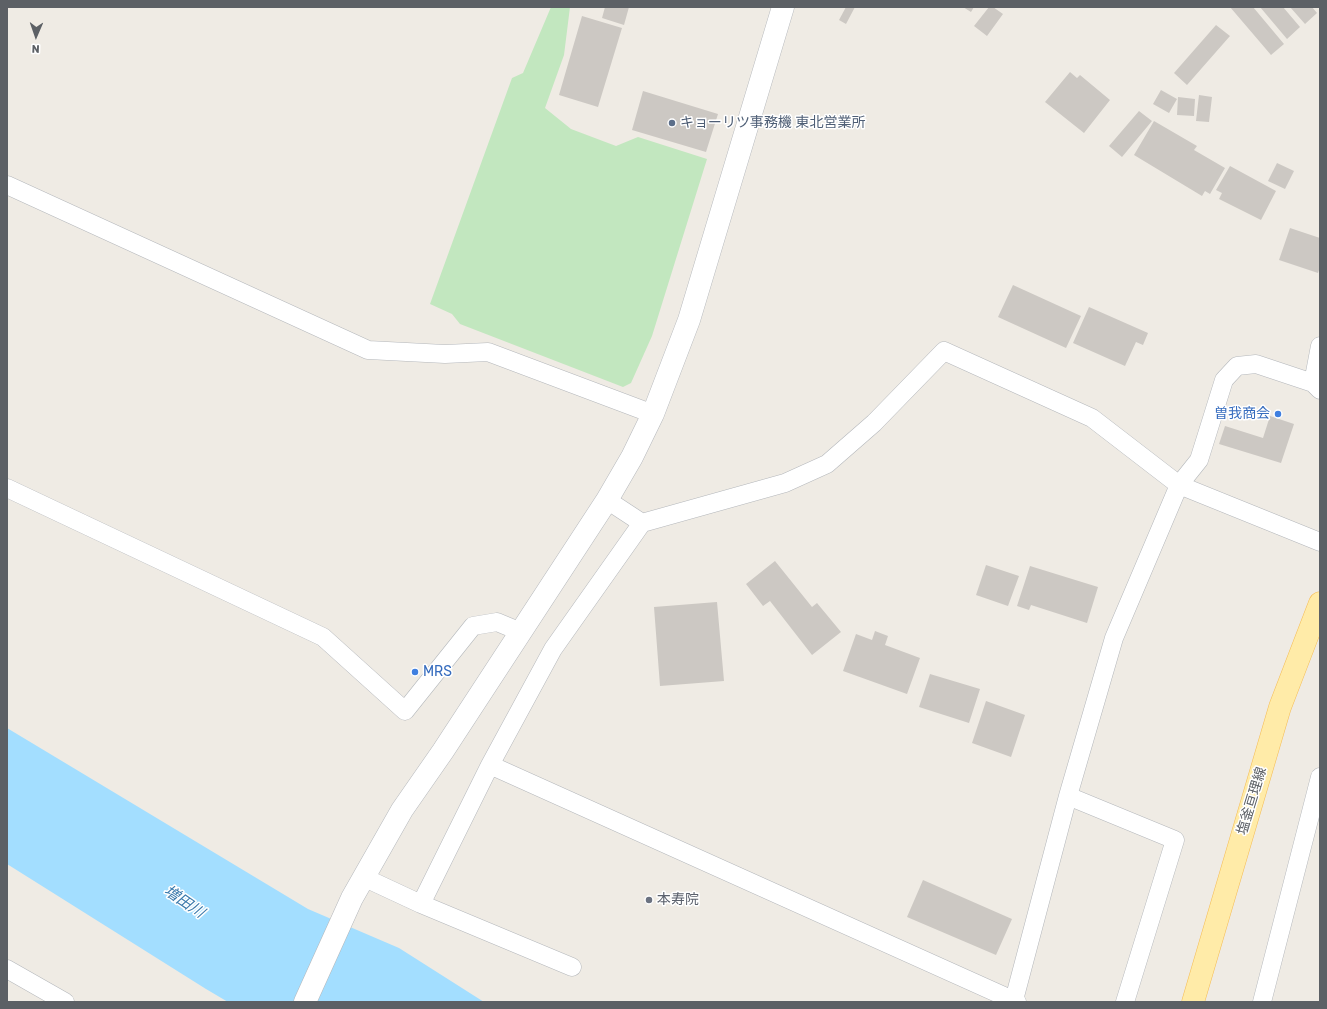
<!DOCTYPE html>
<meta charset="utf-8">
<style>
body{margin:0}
#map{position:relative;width:1327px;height:1009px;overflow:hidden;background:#efebe4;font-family:Rubik,sans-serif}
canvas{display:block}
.frame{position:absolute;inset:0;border:8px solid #5c6065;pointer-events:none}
.north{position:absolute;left:16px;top:16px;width:40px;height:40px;-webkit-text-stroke:3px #fff;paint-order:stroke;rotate:182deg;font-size:11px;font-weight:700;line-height:16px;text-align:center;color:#5c6065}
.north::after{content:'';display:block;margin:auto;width:14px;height:18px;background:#5c6065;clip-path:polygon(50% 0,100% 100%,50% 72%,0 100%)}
</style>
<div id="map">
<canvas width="1327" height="1009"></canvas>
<div class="frame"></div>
<div class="north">N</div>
</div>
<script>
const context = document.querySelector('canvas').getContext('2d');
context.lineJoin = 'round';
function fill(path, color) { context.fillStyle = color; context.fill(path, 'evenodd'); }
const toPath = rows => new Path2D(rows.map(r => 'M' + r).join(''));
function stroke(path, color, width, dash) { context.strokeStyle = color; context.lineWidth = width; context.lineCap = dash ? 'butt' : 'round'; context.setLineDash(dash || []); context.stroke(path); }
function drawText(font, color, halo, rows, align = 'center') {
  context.font = font + ' Rubik,"Noto Sans JP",sans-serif'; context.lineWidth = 3; context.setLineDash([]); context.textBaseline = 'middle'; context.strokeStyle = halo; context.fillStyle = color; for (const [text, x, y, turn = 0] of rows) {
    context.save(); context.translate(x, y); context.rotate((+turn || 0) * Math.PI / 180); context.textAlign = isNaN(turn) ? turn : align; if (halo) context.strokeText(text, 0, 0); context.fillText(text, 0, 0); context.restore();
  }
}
fill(toPath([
 [551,7,570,7,564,55,545,108,571,129,616,146,638,137,707,159,652,336,631,383,623,387,460,324,452,314,430,304,512,78,523,73]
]), '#c2e7bf');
fill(toPath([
 [7,728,308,909,399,948,484,1002,228,1002,206,989,7,864]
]), '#a3deff');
fill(toPath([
 [605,7,629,7,624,25,602,18],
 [846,7,855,7,846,24,839,20],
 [963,7,974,7,971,12],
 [989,7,993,7,1003,14,987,36,974,26],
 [1230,7,1253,7,1284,44,1271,55],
 [1260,7,1283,7,1300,27,1287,39],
 [1290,7,1312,7,1317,13,1305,24],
 [582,16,622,28,598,107,559,95],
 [1216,25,1230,36,1187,85,1174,73],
 [1070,72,1077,78,1080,75,1110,100,1084,133,1045,102],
 [1161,90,1177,99,1169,113,1153,104],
 [643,91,718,114,706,152,632,130],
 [1199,95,1212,97,1209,122,1196,121],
 [1178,97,1195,99,1194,116,1177,115],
 [1139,111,1152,121,1122,157,1109,146],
 [1154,121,1197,146,1194,150,1225,168,1210,194,1205,191,1202,196,1134,155],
 [1277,163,1294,171,1285,189,1268,181],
 [1230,166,1276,191,1261,220,1219,199,1222,193,1216,190],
 [1290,228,1320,238,1320,267,1318,273,1279,260],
 [1013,285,1081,316,1066,348,998,317],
 [1089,307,1148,333,1143,345,1136,342,1125,366,1073,343],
 [1270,416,1294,424,1281,463,1219,444,1225,426,1263,438],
 [775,561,812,607,817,603,841,632,812,655,770,601,763,606,746,584],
 [986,565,1019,576,1008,606,976,595],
 [1030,566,1098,587,1087,623,1031,605,1029,610,1017,606],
 [717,602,724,681,660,686,654,607],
 [875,631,888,636,885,645,920,658,907,694,843,671,856,634,872,640],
 [930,674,980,689,969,723,919,707],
 [986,701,1025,715,1011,757,972,743],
 [923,880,1012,919,996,955,907,917]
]), '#ccc8c3');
const minor = toPath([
 [7,185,368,350,445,354,488,352,653,414],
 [1320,346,1313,383,1320,390],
 [7,488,323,637,405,711,473,626,497,622,521,632],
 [607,500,642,523,785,483,827,464,874,423,944,351,1092,418,1179,485,1320,542],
 [490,765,1017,1002],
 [1068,796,1175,840,1125,1002],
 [363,877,421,904,572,967],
 [421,904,490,765,553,649,642,523],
 [7,969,65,1002],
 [1014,1000,1068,796,1114,638,1179,485,1199,460,1224,380,1237,366,1256,364,1313,383],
 [1262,1002,1320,777]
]);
const tertiary = toPath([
 [305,1002,352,898,402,810,443,751,607,500,632,457,653,414,689,320,783,7]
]);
const primary = toPath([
 [1193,1002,1280,707,1320,603]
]);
stroke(minor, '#b4b7bb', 19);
stroke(tertiary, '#b4b7bb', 23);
stroke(primary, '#f5bd56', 23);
stroke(minor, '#fff', 18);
stroke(tertiary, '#fff', 22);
stroke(primary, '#ffeba8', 22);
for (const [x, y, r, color] of [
 [672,123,4,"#5c6f8a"],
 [1278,414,4,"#3f7fe0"],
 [415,672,4,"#3f7fe0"],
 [649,900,4,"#6b7280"]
]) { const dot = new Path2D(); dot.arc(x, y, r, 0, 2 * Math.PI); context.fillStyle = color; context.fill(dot); stroke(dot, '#fff', 1.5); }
drawText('14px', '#4e5e75', '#fff', [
 ["キョーリツ事務機 東北営業所",680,123]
], 'left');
drawText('14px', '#366cbe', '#fff', [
 ["曽我商会",1270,414],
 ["MRS",423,672,"left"]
], 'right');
drawText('14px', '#5c6065', '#fff', [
 ["塩釜亘理線",1252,801,-73]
]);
drawText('14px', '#5b616d', '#fff', [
 ["本寿院",657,900]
], 'left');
drawText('italic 15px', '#3b7aac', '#fff', [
 ["増田川",184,902,34]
]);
</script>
